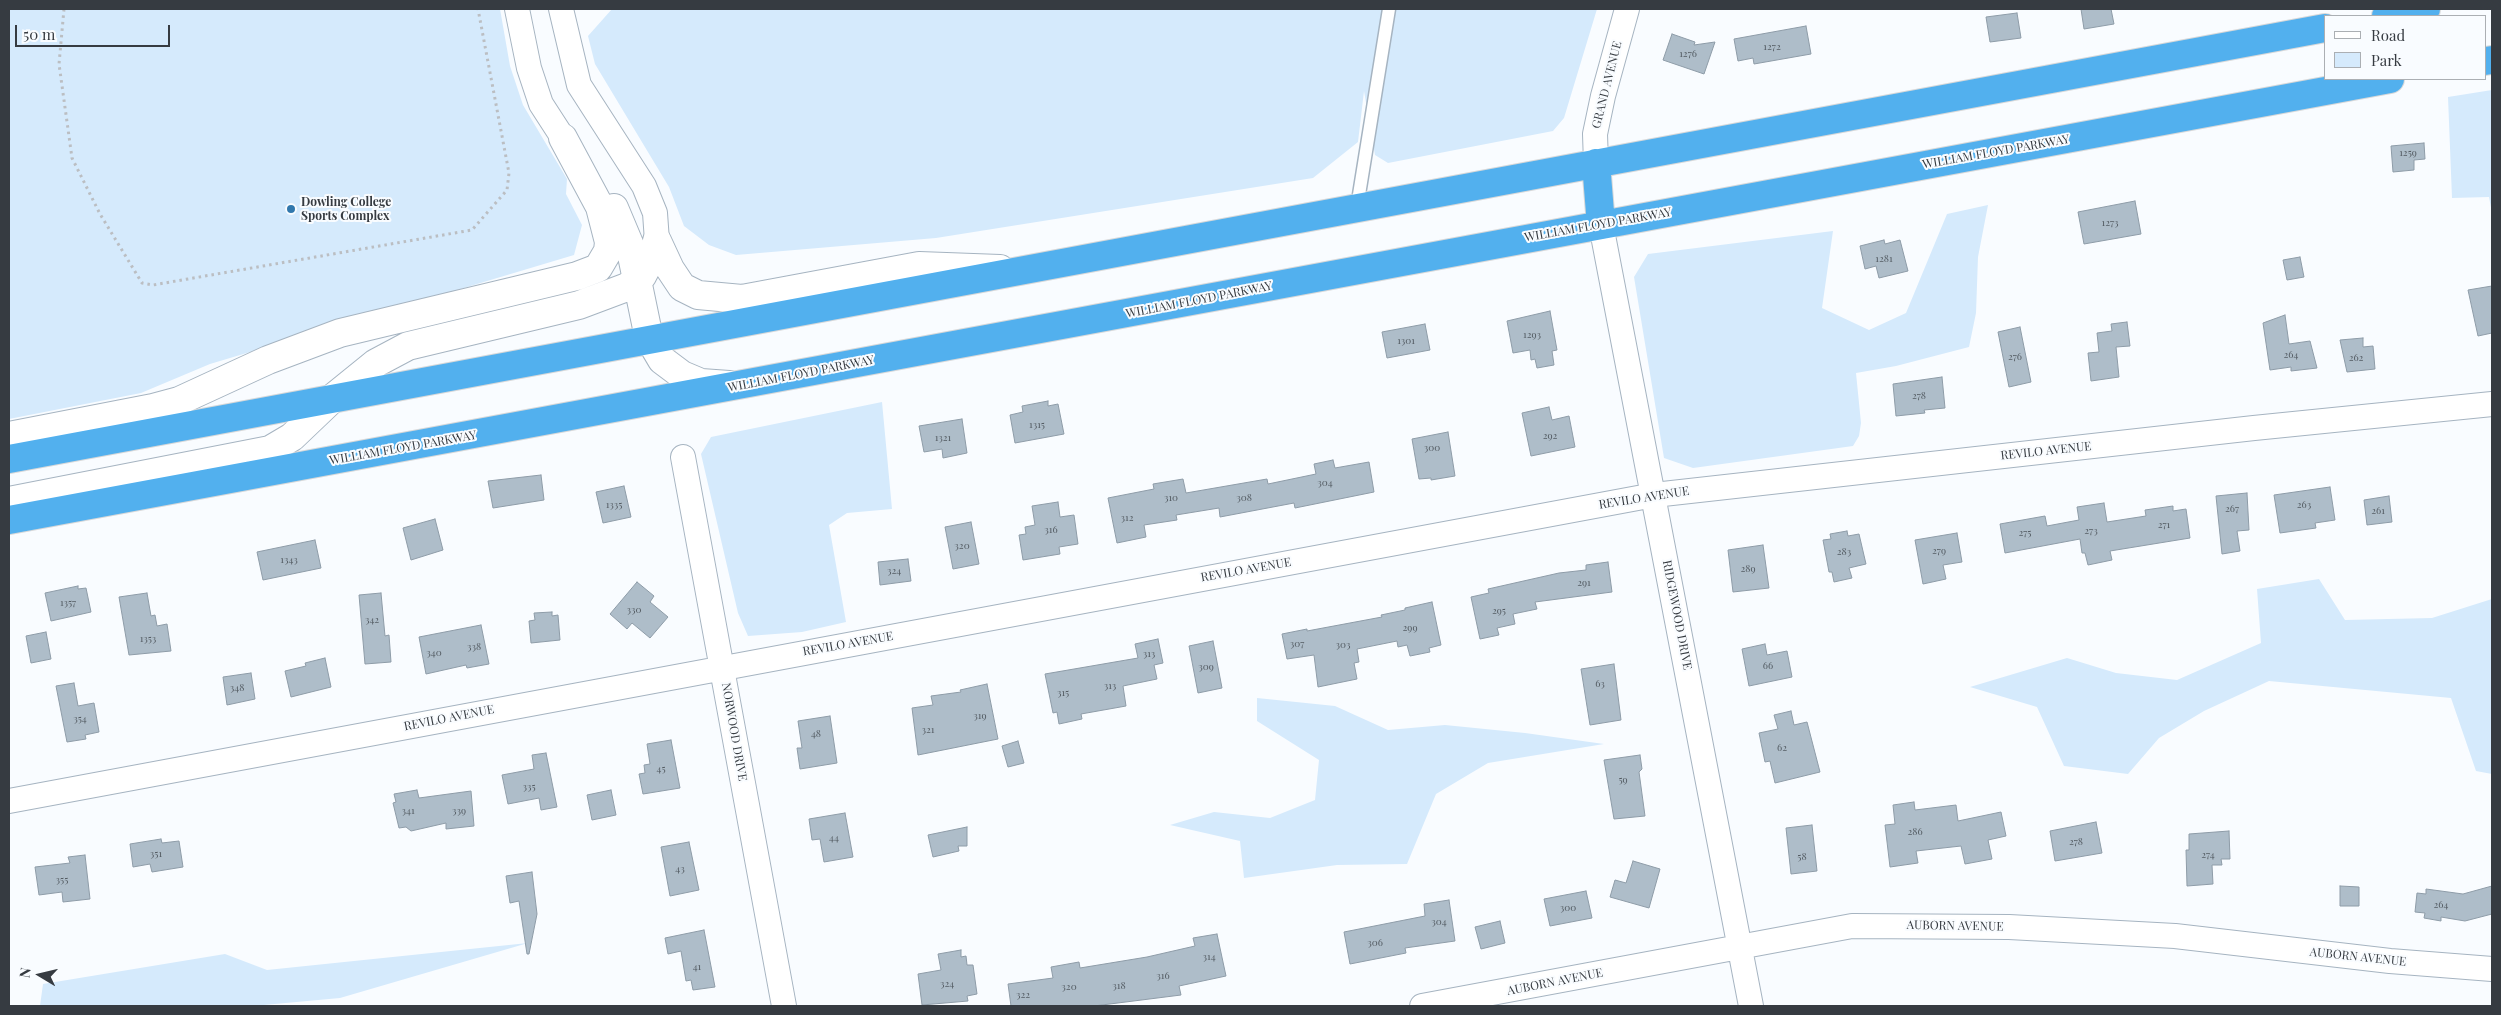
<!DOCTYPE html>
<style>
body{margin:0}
#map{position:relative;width:2501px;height:1015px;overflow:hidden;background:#f9fcff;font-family:"Playfair Display",serif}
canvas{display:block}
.frame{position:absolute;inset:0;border:10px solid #363b41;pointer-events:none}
.legend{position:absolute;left:2324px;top:15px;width:162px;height:65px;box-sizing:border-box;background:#f9fcff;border:1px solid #abafb3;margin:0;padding:6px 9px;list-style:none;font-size:15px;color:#363b41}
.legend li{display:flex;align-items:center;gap:10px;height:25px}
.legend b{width:25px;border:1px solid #abafb3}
.north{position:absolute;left:15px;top:950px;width:50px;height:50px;-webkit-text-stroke:4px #f9fcff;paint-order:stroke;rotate:279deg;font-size:14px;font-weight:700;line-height:20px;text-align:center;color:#363b41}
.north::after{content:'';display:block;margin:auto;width:18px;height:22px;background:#363b41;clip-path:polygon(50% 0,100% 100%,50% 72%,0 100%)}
.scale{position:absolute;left:15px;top:25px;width:155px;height:22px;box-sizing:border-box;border:2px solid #363b41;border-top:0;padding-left:6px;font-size:15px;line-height:18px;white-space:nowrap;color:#363b41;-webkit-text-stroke:4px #f9fcff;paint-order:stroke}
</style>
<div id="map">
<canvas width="2501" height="1015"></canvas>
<div class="frame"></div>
<ul class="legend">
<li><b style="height:6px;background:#fff"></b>Road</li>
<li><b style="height:14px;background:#d5eafc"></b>Park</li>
</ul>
<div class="north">N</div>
<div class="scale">50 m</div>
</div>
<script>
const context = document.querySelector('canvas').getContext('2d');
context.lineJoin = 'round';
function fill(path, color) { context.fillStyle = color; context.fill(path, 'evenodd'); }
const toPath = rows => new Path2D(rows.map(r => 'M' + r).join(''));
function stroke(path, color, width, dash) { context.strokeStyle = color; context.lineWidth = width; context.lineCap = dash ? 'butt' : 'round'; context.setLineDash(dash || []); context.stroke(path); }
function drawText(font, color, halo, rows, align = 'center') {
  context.font = font + ' "Playfair Display",serif'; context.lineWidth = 4; context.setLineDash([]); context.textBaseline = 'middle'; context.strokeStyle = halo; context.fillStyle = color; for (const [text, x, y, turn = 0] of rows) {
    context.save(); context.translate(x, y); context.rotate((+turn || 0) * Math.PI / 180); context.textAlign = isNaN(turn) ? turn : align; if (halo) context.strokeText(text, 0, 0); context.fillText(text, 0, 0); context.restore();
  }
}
fill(toPath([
 [9,9,500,9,510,66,523,105,567,179,566,194,582,225,574,255,210,364,141,393,9,419],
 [612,9,1597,9,1564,118,1553,131,1388,163,1375,155,1364,91,1358,142,1313,178,936,238,736,255,709,245,684,226,669,187,595,64,588,36],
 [2492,90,2492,213,2489,197,2452,198,2448,97],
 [1988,205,1978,257,1976,313,1969,347,1896,366,1856,373,1861,423,1859,436,1853,446,1693,468,1664,458,1634,277,1648,254,1833,231,1822,308,1869,330,1906,313,1947,214],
 [882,402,892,509,847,513,829,525,846,622,802,632,748,636,738,613,701,454,711,437],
 [2319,579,2345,620,2432,618,2492,599,2492,774,2476,771,2451,698,2269,681,2204,711,2159,738,2128,774,2064,766,2037,707,1970,687,2067,658,2116,673,2177,680,2261,643,2257,589],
 [1257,698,1335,706,1388,730,1445,725,1525,733,1604,744,1488,763,1436,794,1407,864,1337,865,1244,878,1240,841,1170,825,1214,812,1270,818,1315,800,1319,760,1257,721],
 [528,943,340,998,253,1006,40,1006,43,984,225,954,267,970]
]), '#d5eafc');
const building = toPath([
 [2081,9,2111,9,2114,24,2084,29,2081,9],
 [2017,13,2021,38,1990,42,1986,17,2017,13],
 [1806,26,1811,54,1754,64,1753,58,1738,61,1734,39,1806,26],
 [1672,34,1695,42,1694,45,1715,42,1704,74,1663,60,1672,34],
 [2424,143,2425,159,2414,160,2414,170,2393,172,2391,146,2424,143],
 [2135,201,2141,234,2084,244,2078,212,2135,201],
 [1884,240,1885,244,1900,240,1908,271,1879,278,1876,266,1865,269,1860,246,1884,240],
 [2300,257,2304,277,2287,280,2283,260,2300,257],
 [2492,286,2492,333,2478,336,2468,290,2492,286],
 [1550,311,1557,350,1552,351,1554,365,1537,368,1535,359,1531,360,1530,350,1513,353,1507,321,1550,311],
 [2285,315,2289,344,2310,341,2317,368,2291,371,2291,367,2270,370,2263,323,2285,315],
 [2127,322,2130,346,2116,347,2119,377,2091,381,2088,353,2099,352,2097,333,2112,331,2111,324,2127,322],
 [1425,324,1430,350,1387,358,1382,332,1425,324],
 [2020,327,2031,382,2009,387,1998,332,2020,327],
 [2363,338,2363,347,2373,346,2375,369,2347,372,2340,340,2363,338],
 [1942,377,1945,408,1924,410,1925,413,1896,416,1893,384,1942,377],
 [1048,401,1048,406,1058,404,1064,434,1015,443,1010,415,1023,412,1022,406,1048,401],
 [1549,407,1552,420,1569,416,1575,447,1531,456,1522,413,1549,407],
 [962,419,967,453,943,458,942,449,924,452,919,426,962,419],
 [1448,432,1455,476,1431,480,1431,478,1419,479,1412,439,1448,432],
 [1333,460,1335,468,1369,462,1374,492,1295,508,1294,503,1220,517,1219,508,1176,515,1177,520,1144,525,1146,537,1117,543,1108,498,1154,489,1153,484,1183,479,1186,493,1267,479,1268,484,1316,474,1314,464,1333,460],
 [541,475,544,500,493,508,488,481,541,475],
 [624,486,631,517,603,523,596,492,624,486],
 [2330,487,2335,520,2315,523,2316,528,2280,533,2274,495,2330,487],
 [2247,493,2249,530,2237,531,2240,551,2222,554,2216,496,2247,493],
 [2389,496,2392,522,2367,525,2364,500,2389,496],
 [1058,502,1060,517,1074,515,1078,544,1059,547,1060,554,1023,560,1019,535,1026,534,1025,527,1035,525,1032,506,1058,502],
 [2104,503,2107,522,2146,516,2145,510,2173,506,2173,511,2186,509,2190,538,2110,551,2112,560,2088,565,2085,553,2082,553,2080,539,2005,553,2000,524,2045,516,2047,526,2079,520,2077,507,2104,503],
 [435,519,443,550,411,560,403,528,435,519],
 [971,522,979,564,953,569,945,527,971,522],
 [1847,531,1848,536,1859,534,1866,564,1849,568,1852,578,1834,582,1832,572,1829,572,1823,540,1831,539,1830,534,1847,531],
 [1957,533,1962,562,1943,565,1946,579,1923,584,1915,540,1957,533],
 [315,540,321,568,263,580,257,552,315,540],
 [1763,545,1769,588,1733,592,1728,550,1763,545],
 [908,559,911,581,880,585,878,562,908,559],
 [1608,562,1612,592,1535,602,1537,609,1513,614,1515,624,1497,628,1499,635,1480,639,1471,597,1489,593,1488,589,1559,573,1586,570,1586,565,1608,562],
 [637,582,654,596,650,602,668,617,650,638,632,623,627,629,610,614,637,582],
 [78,586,78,589,86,588,91,612,51,621,45,593,78,586],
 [147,593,151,616,155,615,157,626,167,624,171,651,129,655,119,597,147,593],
 [381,593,385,636,389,635,391,662,365,664,359,595,381,593],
 [1432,602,1441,645,1429,648,1430,652,1410,656,1407,645,1398,647,1397,641,1357,649,1359,662,1354,663,1357,679,1318,687,1314,655,1287,659,1282,634,1307,629,1307,631,1382,617,1381,615,1405,610,1405,608,1432,602],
 [552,612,552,616,558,615,560,640,531,643,529,621,535,620,534,613,552,612],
 [481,625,489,664,467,668,466,665,426,674,419,637,481,625],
 [46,632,51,659,31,663,26,636,46,632],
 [1158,639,1163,663,1154,665,1157,679,1123,686,1126,706,1081,714,1082,719,1059,724,1057,712,1053,713,1045,674,1138,658,1135,644,1158,639],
 [1213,641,1222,688,1198,693,1189,646,1213,641],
 [1765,644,1767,655,1787,651,1792,677,1749,686,1742,649,1765,644],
 [325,658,331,687,291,697,285,671,306,666,305,663,325,658],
 [1614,664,1621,720,1590,725,1581,669,1614,664],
 [251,673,255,699,227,705,223,677,251,673],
 [74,683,78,706,94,703,99,732,85,735,86,739,67,742,56,686,74,683],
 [987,684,998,739,918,755,912,708,933,705,931,696,961,692,960,690,987,684],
 [1791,711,1794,725,1807,722,1820,772,1775,783,1770,761,1765,762,1759,733,1778,729,1774,715,1791,711],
 [830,716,837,763,800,769,797,748,802,748,798,721,830,716],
 [671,740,680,788,643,794,639,774,645,773,644,765,650,764,647,744,671,740],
 [1018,741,1024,763,1008,767,1002,746,1018,741],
 [546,753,557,807,541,810,539,798,508,804,502,775,534,769,532,755,546,753],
 [1640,755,1642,769,1639,772,1645,816,1614,819,1604,760,1640,755],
 [417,790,419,798,471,791,474,826,446,829,446,823,411,831,406,827,399,828,393,803,396,802,394,794,417,790],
 [611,790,616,815,592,820,587,795,611,790],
 [1914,802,1915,810,1956,805,1958,821,2001,812,2006,836,1988,840,1992,859,1965,864,1961,846,1916,851,1918,863,1890,867,1885,825,1895,824,1893,805,1914,802],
 [845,813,853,857,824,862,820,839,812,840,809,819,845,813],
 [2096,822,2102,853,2055,861,2050,831,2096,822],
 [1812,825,1817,871,1791,874,1786,828,1812,825],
 [967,827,967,846,958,846,959,851,933,857,928,835,967,827],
 [2229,831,2230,859,2221,859,2222,865,2212,865,2213,884,2187,886,2186,850,2189,850,2189,834,2229,831],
 [161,839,162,843,179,841,183,867,152,872,150,864,133,867,130,844,161,839],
 [689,842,699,890,670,896,661,847,689,842],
 [85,855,90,899,63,902,62,892,39,895,35,867,70,863,68,857,85,855],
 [1633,861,1660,869,1649,908,1610,897,1615,880,1626,883,1633,861],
 [532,872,537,914,529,954,527,954,519,901,510,903,506,876,532,872],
 [2340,886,2359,887,2359,906,2340,906,2340,886],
 [2492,886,2492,914,2465,921,2441,917,2441,921,2424,918,2425,913,2415,912,2417,893,2426,894,2426,889,2463,894,2492,886],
 [1586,891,1592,918,1550,926,1544,899,1586,891],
 [1449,900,1455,941,1405,948,1406,953,1350,964,1344,932,1425,916,1424,904,1449,900],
 [1500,921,1505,943,1481,949,1475,927,1500,921],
 [704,930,715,987,693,990,691,980,686,981,681,951,668,954,665,938,704,930],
 [1217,934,1226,976,1179,986,1181,995,1094,1006,1011,1006,1008,984,1053,978,1051,967,1079,962,1080,968,1147,957,1195,946,1193,938,1217,934],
 [961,950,961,957,966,956,967,965,973,965,977,994,967,996,968,1001,922,1005,918,974,941,970,938,954,961,950]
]);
fill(building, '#aebdc9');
stroke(building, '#8e9ca8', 1);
const service = toPath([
 [1357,207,1389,9]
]);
const minor = toPath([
 [517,9,529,68,541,104,563,138],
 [561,9,579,85,644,186,655,213,657,241],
 [1596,163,1595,134,1603,96,1627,9],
 [1601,225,1751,1006],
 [683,457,784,1006],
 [9,801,1654,495,2254,428,2492,404],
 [1422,1006,1852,926,2009,927,2175,936,2390,961,2492,969]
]);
const tertiary = toPath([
 [614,208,630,246,649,338,662,360,682,375,701,383,729,385],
 [657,241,670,269,682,287,698,295,742,299,919,266,1000,269],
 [9,436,153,408,179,401,268,360,340,333,577,276,598,268,608,251,609,242,600,207,563,138],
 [9,501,270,450,292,437,334,397,376,363,408,346,579,305,627,287,642,276,655,251,657,241]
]);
const trunk = toPath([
 [2386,16,2426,9],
 [2485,61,2492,60],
 [1596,163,1601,225],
 [9,459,2325,28],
 [9,520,2390,79]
]);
stroke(service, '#a6b4c1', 15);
stroke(minor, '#a6b4c1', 26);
stroke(tertiary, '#a6b4c1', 30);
stroke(trunk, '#d7d8d9', 30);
stroke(toPath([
 [64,9,59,64,72,158,100,214,142,283,153,285,472,230,507,190,509,173,478,9]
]), '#bbbec2', 3, [2.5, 4]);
stroke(service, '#fff', 12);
stroke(minor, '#fff', 24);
stroke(tertiary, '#fff', 28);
stroke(trunk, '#52b0ee', 28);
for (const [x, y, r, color] of [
 [291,209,5,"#3178ad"]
]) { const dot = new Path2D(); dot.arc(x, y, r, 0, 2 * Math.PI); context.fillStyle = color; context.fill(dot); stroke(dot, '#f9fcff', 2); }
drawText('10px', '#545c63', null, [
 ["1272",1772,47],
 ["1276",1688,54],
 ["1259",2408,153],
 ["1273",2110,223],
 ["1281",1884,259],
 ["1293",1532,335],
 ["1301",1406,341],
 ["264",2291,355],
 ["276",2015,357],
 ["262",2356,358],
 ["278",1919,396],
 ["1315",1037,425],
 ["292",1550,436],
 ["1321",943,438],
 ["300",1432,448],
 ["304",1325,483],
 ["310",1171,498],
 ["308",1244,498],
 ["1335",614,505],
 ["263",2304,505],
 ["267",2232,509],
 ["261",2378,511],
 ["312",1127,518],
 ["271",2164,525],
 ["316",1051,530],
 ["273",2091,531],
 ["275",2025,533],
 ["320",962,546],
 ["279",1939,551],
 ["283",1844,552],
 ["1343",289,560],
 ["289",1748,569],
 ["324",894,571],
 ["291",1584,583],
 ["1357",68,603],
 ["330",634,610],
 ["295",1499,611],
 ["342",372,620],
 ["299",1410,628],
 ["1353",148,639],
 ["307",1297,644],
 ["303",1343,645],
 ["338",474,647],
 ["340",434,653],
 ["313",1149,654],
 ["66",1768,666],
 ["309",1206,667],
 ["63",1600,684],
 ["313",1110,686],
 ["348",237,688],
 ["315",1063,693],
 ["319",980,716],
 ["354",80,719],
 ["321",928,730],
 ["48",816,734],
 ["62",1782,748],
 ["45",661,769],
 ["59",1623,780],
 ["335",529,787],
 ["341",408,811],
 ["339",459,811],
 ["286",1915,832],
 ["44",834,838],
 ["278",2076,842],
 ["351",156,854],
 ["274",2208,855],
 ["58",1802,857],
 ["43",680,869],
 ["355",62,880],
 ["264",2441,905],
 ["300",1568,908],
 ["304",1439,922],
 ["306",1375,943],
 ["314",1209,957],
 ["41",697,967],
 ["316",1163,976],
 ["324",947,984],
 ["318",1119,986],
 ["320",1069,987],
 ["322",1023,995]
]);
drawText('12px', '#363b41', '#f9fcff', [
 ["GRAND AVENUE",1607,85,-76],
 ["WILLIAM FLOYD PARKWAY",1996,152,-10],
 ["WILLIAM FLOYD PARKWAY",1598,225,-10],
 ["WILLIAM FLOYD PARKWAY",1199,300,-11],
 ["WILLIAM FLOYD PARKWAY",801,374,-11],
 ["WILLIAM FLOYD PARKWAY",403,448,-10],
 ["REVILO AVENUE",2046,451,-6],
 ["REVILO AVENUE",1644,498,-9],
 ["REVILO AVENUE",1246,570,-10],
 ["RIDGEWOOD DRIVE",1677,615,79],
 ["REVILO AVENUE",848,644,-10],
 ["REVILO AVENUE",449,718,-11],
 ["NORWOOD DRIVE",734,732,80],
 ["AUBORN AVENUE",1955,926,1],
 ["AUBORN AVENUE",2358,957,6],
 ["AUBORN AVENUE",1555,982,-11]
]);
drawText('bold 12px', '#363b41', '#f9fcff', [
 ["Dowling College",301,202],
 ["Sports Complex",301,216]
], 'left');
</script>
